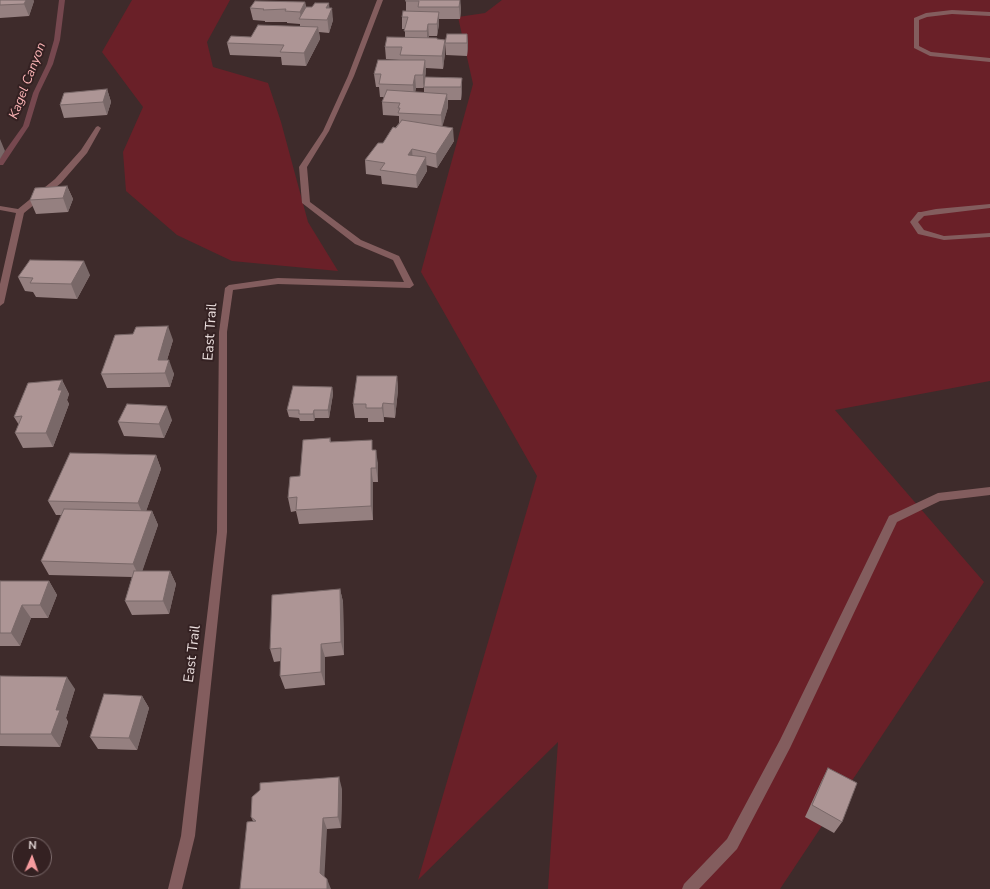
<!DOCTYPE html>
<style>
body{margin:0}
#map{position:relative;width:990px;height:889px;overflow:hidden;background:#3e2b2b;font-family:"Nunito Sans",sans-serif}
canvas{display:block}
.north{position:absolute;left:12px;top:837px;width:40px;height:40px;box-sizing:border-box;background:#342122;border:1px solid #7e6d6e;border-radius:50%;rotate:2deg;font-size:11px;font-weight:700;line-height:16px;text-align:center;color:#ece0df}
.north::after{content:'';display:block;margin:auto;width:14px;height:18px;background:#f59b9e;clip-path:polygon(50% 0,100% 100%,50% 72%,0 100%)}
</style>
<div id="map">
<canvas width="990" height="889"></canvas>
<div class="north">N</div>
</div>
<script>
const context = document.querySelector('canvas').getContext('2d');
context.lineJoin = 'round';
function fill(path, color) { context.fillStyle = color; context.fill(path, 'evenodd'); }
const toPath = rows => new Path2D(rows.map(r => 'M' + r).join(''));
function stroke(path, color, width, dash) { context.strokeStyle = color; context.lineWidth = width; context.lineCap = dash ? 'butt' : 'round'; context.setLineDash(dash || []); context.stroke(path); }
function drawText(font, color, halo, rows, align = 'center') {
  context.font = font + ' "Nunito Sans",sans-serif'; context.lineWidth = 4; context.setLineDash([]); context.textBaseline = 'middle'; context.strokeStyle = halo; context.fillStyle = color; for (const [text, x, y, turn = 0] of rows) {
    context.save(); context.translate(x, y); context.rotate((+turn || 0) * Math.PI / 180); context.textAlign = isNaN(turn) ? turn : align; if (halo) context.strokeText(text, 0, 0); context.fillText(text, 0, 0); context.restore();
  }
}
fill(toPath([
 [132,0,230,0,207,42,213,67,268,83,281,122,308,222,338,271,232,261,177,235,126,191,123,152,143,107,102,52],
 [502,0,990,0,990,381,835,410,984,582,780,889,548,889,558,742,418,880,537,476,421,272,473,84,458,17,485,13]
]), '#6a2028');
fill(toPath([
 [59,0,65,0,60,40,53,64,39,93,29,126,3,165,0,165,0,158,23,126,33,93,47,64,54,40,59,0]
]), '#76484f');
fill(toPath([
 [952,10,990,12,990,16,952,14,927,17,919,20,919,46,931,52,990,58,990,62,930,56,914,48,914,18,926,13,952,10],
 [990,204,990,208,924,216,918,222,924,230,944,236,990,233,990,237,944,240,918,234,910,222,918,212,921,212,936,209,990,204],
 [990,487,990,495,940,501,897,522,790,748,737,849,699,889,682,889,684,884,727,839,780,740,889,516,938,493,990,487]
]), '#835d5e');
fill(toPath([
 [377,0,383,0,354,76,329,131,307,167,310,202,361,240,399,256,414,285,410,288,278,284,233,290,227,332,227,532,195,836,182,889,168,889,181,836,217,532,219,332,225,288,229,285,278,278,404,282,393,260,355,244,302,203,299,167,323,131,348,76,377,0],
 [98,126,101,128,87,153,61,183,24,213,4,303,0,306,0,284,16,213,0,210,0,206,18,209,55,179,81,150,96,127,98,126]
]), '#835d5e');
fill(toPath([
 [0,0,33,0,34,1,29,16,0,18],
 [406,0,478,0,460,0,461,10,460,19,439,19,439,24,437,36,429,36,428,38,445,40,445,53,443,69,426,68,425,77,462,78,462,90,461,100,448,100,448,107,442,126,454,141,437,168,426,165,427,171,417,188,382,184,381,176,366,174,365,160,383,143,399,123,399,116,383,115,382,102,384,97,380,97,379,87,376,87,374,74,400,60,386,59,385,47,405,37,405,29,402,29,402,17,406,11],
 [424,87,424,92,415,92,416,88,423,88],
 [305,2,306,7,312,7,329,3,329,8,333,20,329,33,319,32,320,39,306,66,282,65,281,57,230,55,227,43,251,37,300,26,300,24,287,23,287,22,265,22,265,21,253,20,250,8],
 [467,34,468,46,467,56,446,55,445,43],
 [107,89,111,102,107,115,64,118,60,105],
 [67,186,73,199,68,212,36,214,30,200],
 [90,275,77,299,36,297,33,292,25,291,18,277],
 [173,340,167,360,174,374,170,387,107,388,101,374],
 [397,376,398,390,395,418,384,417,384,422,368,422,368,418,355,418,353,404],
 [62,380,69,394,67,400,69,404,53,447,23,448,15,433,19,425,14,417],
 [332,387,333,394,329,418,315,418,314,421,300,421,299,418,289,417,287,410],
 [172,420,164,438,124,436,118,422],
 [330,438,331,442,373,450,378,464,378,482,373,482,373,520,299,524,296,511,291,512,288,498,300,476],
 [156,455,161,469,146,511,152,511,158,525,142,571,170,571,176,584,169,614,132,615,125,601,132,577,49,575,41,561,62,515,56,515,48,501],
 [0,581,49,581,57,595,48,618,31,618,20,646,0,646],
 [340,589,343,602,344,655,325,657,325,685,285,689,280,676,281,661,274,662,270,649],
 [0,676,75,689,66,718,68,722,60,747,0,746],
 [142,696,149,708,137,750,98,749,90,737],
 [828,768,842,822,834,833,805,817,822,780],
 [342,789,341,828,327,829,253,821,251,817]
]), '#958080');
fill(toPath([
 [26,0,33,0,34,1,29,16,24,4],
 [460,0,461,10,460,19,459,7],
 [305,2,307,14,301,19,300,12],
 [329,3,330,13,332,8,333,20,329,33,326,8],
 [439,12,439,24,437,36,437,24],
 [428,24,429,36,427,44,427,31],
 [318,27,320,39,306,66,304,53],
 [467,34,468,46,467,56],
 [445,40,445,53,443,69,442,56],
 [425,60,426,73,423,88,423,75],
 [415,75,416,88,414,98,413,85],
 [462,78,462,90,461,100,461,87],
 [107,89,111,102,107,115,103,102],
 [447,94,448,107,442,128,441,115],
 [453,128,454,141,437,168,436,154],
 [0,139,5,151,0,159],
 [412,149,413,162,408,155],
 [426,157,427,171,417,188,416,175],
 [67,186,73,199,68,212,63,198],
 [84,261,90,275,77,299,71,284],
 [168,326,173,340,163,373,158,360],
 [169,360,174,374,170,387,165,373],
 [397,376,398,390,395,418,394,404],
 [62,380,69,394,67,400,69,404,53,447,46,433,58,390],
 [332,387,333,394,329,418,328,410],
 [383,403,384,417,384,422,382,408],
 [167,406,172,420,164,438,159,424],
 [314,410,315,418,314,421,313,414],
 [376,450,378,464,378,482,376,468],
 [156,455,161,469,144,517,138,503],
 [371,468,373,482,373,520,371,506],
 [152,511,158,525,140,578,133,564],
 [170,571,176,584,169,614,163,601],
 [49,581,57,595,48,618,40,605],
 [340,589,343,602,344,655,341,642],
 [22,605,31,618,20,646,11,633],
 [321,644,325,657,325,685,321,672],
 [67,677,75,689,66,718,68,722,60,747,51,734,56,710],
 [142,696,149,708,137,750,129,738],
 [339,777,342,789,341,828,338,817],
 [323,818,327,829,324,884,320,873],
 [327,879,331,889,327,889]
]), '#796868');
const building = toPath([
 [0,0,26,0,24,4,0,5,0,0],
 [406,0,460,0,459,7,418,7,419,1,405,1,406,0],
 [255,1,305,2,300,12,285,11,286,9,263,10,264,9,250,8,255,1],
 [315,3,329,3,326,8,332,8,327,20,299,19,306,7,312,7,315,3],
 [403,11,439,12,437,24,428,24,427,31,404,31,408,17,402,17,403,11],
 [258,25,318,27,304,53,280,52,284,45,227,43,231,36,251,37,258,25],
 [447,34,467,34,467,43,445,43,447,34],
 [387,37,437,38,437,39,445,40,442,56,400,55,402,47,385,47,387,37],
 [378,60,425,60,423,75,415,75,413,85,379,84,381,74,374,74,378,60],
 [425,77,462,78,461,87,424,87,425,77],
 [107,89,103,102,60,105,64,93,107,89],
 [387,90,447,94,441,115,398,113,400,108,398,108,400,103,382,102,387,90],
 [402,120,453,128,436,154,412,149,408,155,426,157,416,175,380,170,385,163,365,160,378,143,383,143,393,127,396,128,402,120],
 [67,186,63,198,30,200,35,188,67,186],
 [30,260,84,261,71,284,30,283,33,278,18,277,30,260],
 [168,326,158,360,169,360,165,373,101,374,115,335,133,334,136,327,168,326],
 [357,376,397,376,394,404,383,403,382,408,366,408,366,404,353,404,357,376],
 [62,380,58,390,62,390,46,433,15,433,22,416,14,417,28,383,62,380],
 [293,386,332,387,328,410,314,410,313,414,299,414,299,410,287,410,293,386],
 [127,404,167,406,159,424,118,422,127,404],
 [330,438,330,442,372,440,372,450,376,450,376,468,371,468,371,506,296,510,297,497,288,498,290,477,300,476,303,440,330,438],
 [70,453,156,455,138,503,48,501,70,453],
 [64,509,152,511,133,564,41,561,64,509],
 [134,571,170,571,163,601,125,601,134,571],
 [0,581,49,581,40,605,22,605,11,633,0,633,0,581],
 [340,589,341,642,321,644,321,672,280,676,281,648,270,649,272,595,340,589],
 [0,676,67,677,56,710,60,710,51,734,0,734,0,676],
 [104,694,142,696,129,738,90,737,104,694],
 [828,768,857,783,842,822,812,805,828,768],
 [339,777,338,817,323,818,320,873,327,879,327,889,240,889,247,822,256,821,251,817,252,797,260,790,260,783,339,777]
]);
fill(building, '#ad9595');
stroke(building, '#796868', 1);
drawText('italic 13px', '#fdb5b6', '#342122', [
 ["Kagel Canyon",28,81,-69]
]);
drawText('14px', '#ece0df', '#342122', [
 ["East Trail",211,332,-86],
 ["East Trail",193,654,-83]
]);
</script>
